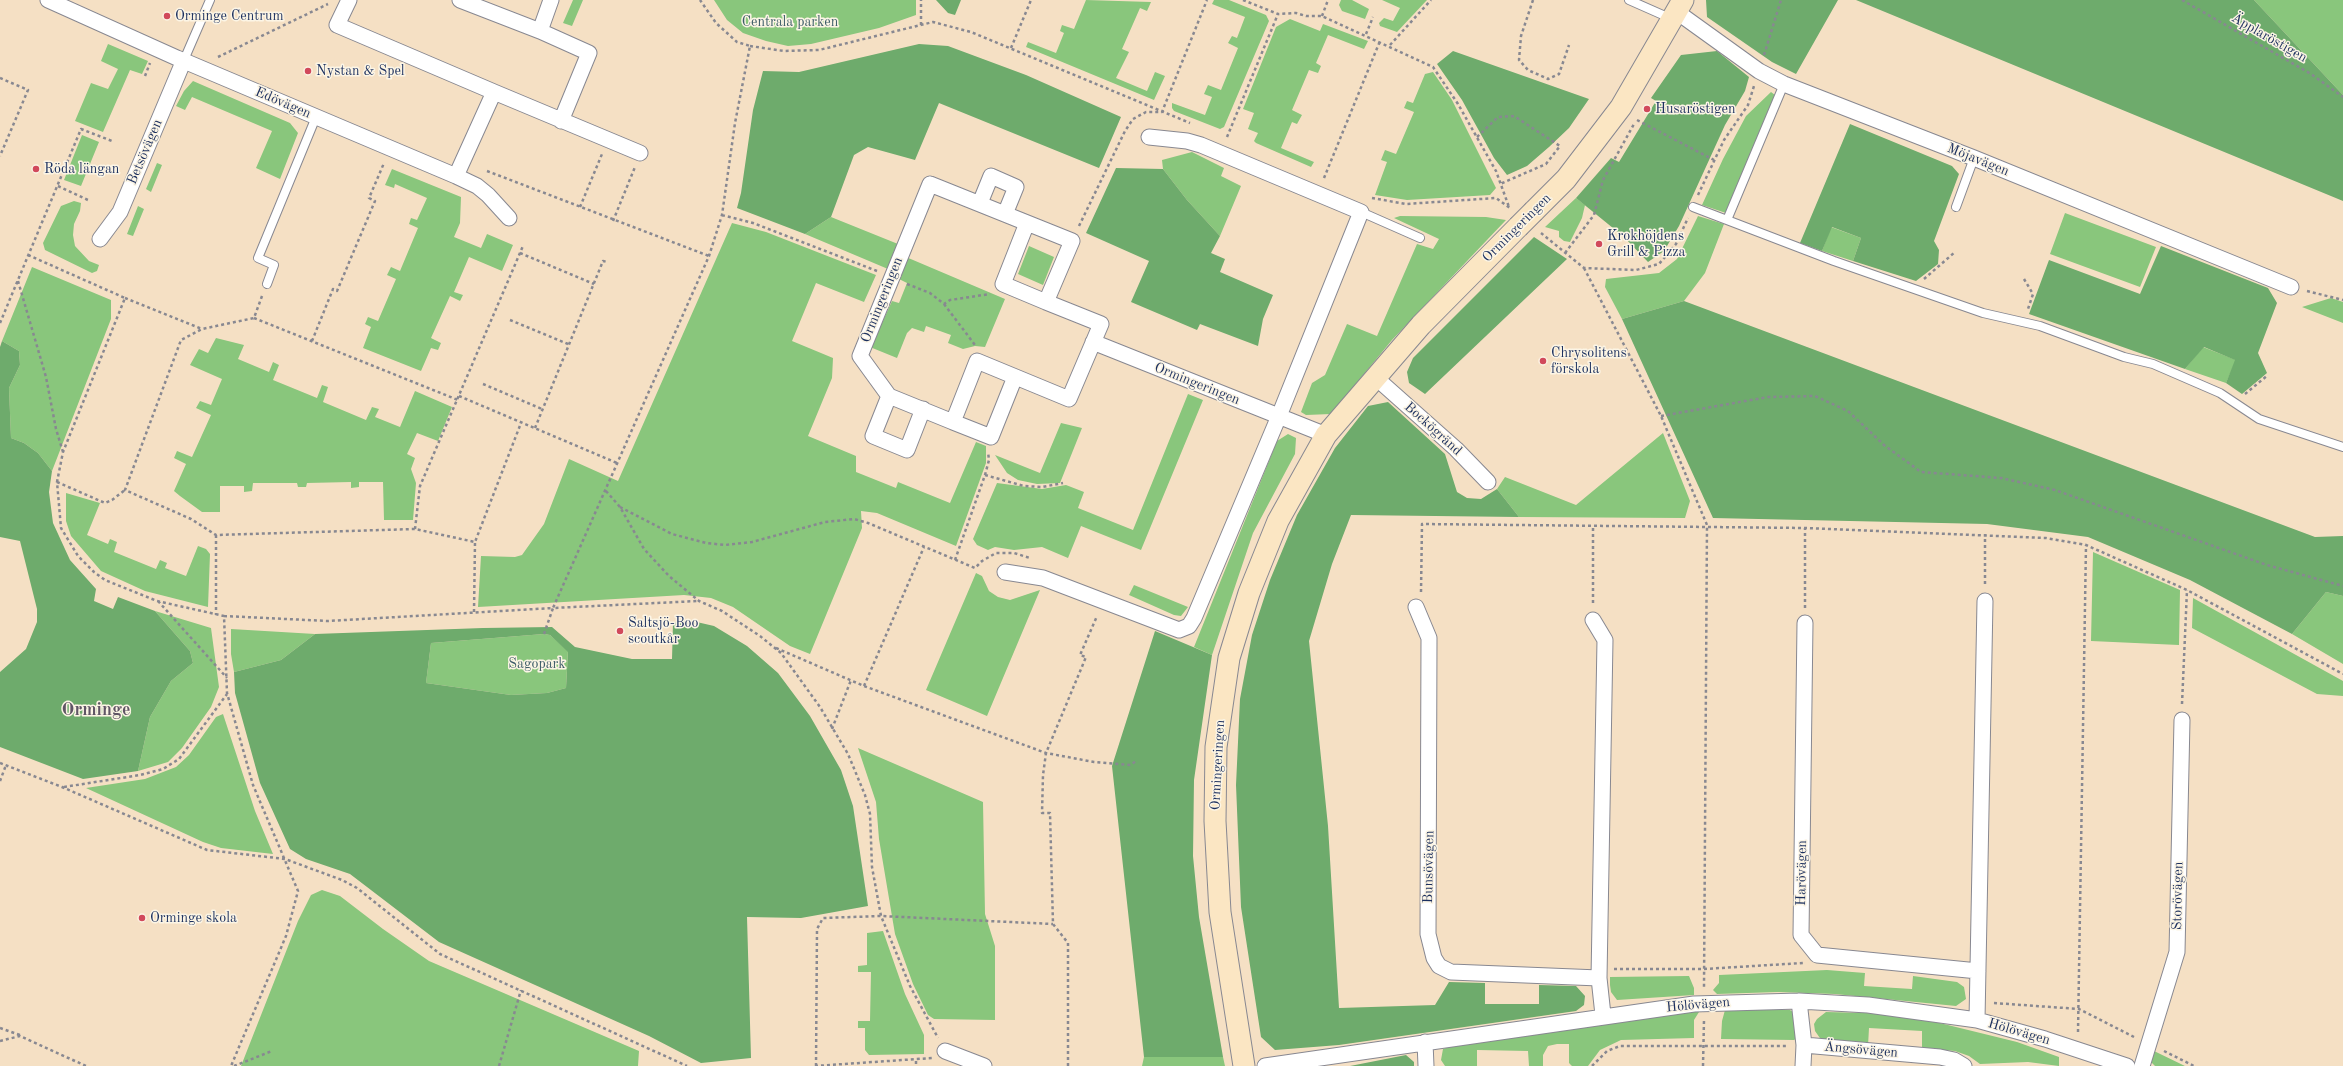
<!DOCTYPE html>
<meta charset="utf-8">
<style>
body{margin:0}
canvas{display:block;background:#f5e0c4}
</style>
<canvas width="2343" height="1066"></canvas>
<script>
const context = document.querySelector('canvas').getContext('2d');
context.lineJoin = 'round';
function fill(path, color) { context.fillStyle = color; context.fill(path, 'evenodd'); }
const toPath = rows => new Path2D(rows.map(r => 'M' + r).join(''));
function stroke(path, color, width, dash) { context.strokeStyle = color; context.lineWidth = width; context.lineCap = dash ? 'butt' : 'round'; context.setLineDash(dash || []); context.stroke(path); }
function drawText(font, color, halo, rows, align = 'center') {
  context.font = font + ' "Old Standard TT",serif'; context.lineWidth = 3; context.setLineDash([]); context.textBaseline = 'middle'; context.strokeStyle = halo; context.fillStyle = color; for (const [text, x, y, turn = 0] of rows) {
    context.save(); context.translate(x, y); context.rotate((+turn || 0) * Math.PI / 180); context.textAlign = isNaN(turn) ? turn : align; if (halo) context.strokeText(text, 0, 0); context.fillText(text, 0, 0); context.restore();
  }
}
fill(toPath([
 [573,0,583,0,572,26,563,23],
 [714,0,916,0,916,15,879,28,811,44,788,46,766,41,743,33,727,20],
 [1086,0,1151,2,1147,11,1140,8,1122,49,1129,52,1116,78,1147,91,1155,72,1165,76,1154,100,1026,47,1028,42,1056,53,1064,33,1060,31,1062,25,1074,29],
 [1214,0,1229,0,1266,15,1269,21,1224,127,1220,129,1174,111,1172,108,1172,103,1205,115,1212,97,1204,94,1208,85,1221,90,1238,48,1228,43,1232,36,1237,38,1245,17,1212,4],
 [1341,0,1352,0,1369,9,1365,19,1342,11,1339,5],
 [1382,0,1427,0,1397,32,1380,26,1379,23,1384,18,1393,21,1400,8],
 [2254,0,2343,0,2343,95],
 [1290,19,1320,31,1323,24,1368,41,1364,49,1328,35,1316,63,1321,66,1318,73,1309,70,1292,110,1302,115,1297,124,1292,122,1281,148,1314,162,1311,167,1256,143,1254,141,1258,133,1248,129,1254,113,1243,109,1276,27],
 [108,44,148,61,142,74,130,70,103,132,75,121,91,83,108,89,118,69,101,61],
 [1433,72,1452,100,1496,188,1490,195,1407,200,1375,195,1387,162,1381,160,1385,150,1396,154,1414,112,1404,108,1407,101,1413,103,1425,74],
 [193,81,290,123,298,133,280,179,256,168,272,131,192,97,185,110,176,106,184,91],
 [1771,92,1779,98,1729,214,1702,205,1723,159,1746,116],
 [82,135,99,142,81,186,64,180],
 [1192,152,1224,168,1221,176,1241,186,1220,236,1187,200,1163,169,1162,160],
 [157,163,162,165,151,192,146,189],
 [392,169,461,197,460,223,454,237,481,248,487,234,513,245,502,271,469,257,454,292,463,295,460,301,450,296,431,338,441,343,438,350,431,348,421,371,363,348,371,327,365,324,368,317,378,321,396,279,387,275,391,267,400,271,418,228,409,224,411,218,417,220,427,198,395,184,394,188,385,185],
 [1576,198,1585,205,1582,218,1570,242,1564,241,1559,237,1559,231,1545,227],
 [74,201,81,203,80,211,74,224,73,235,75,246,89,261,99,265,97,271,92,273,45,250,43,243,61,206],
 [138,206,144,209,133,236,127,234],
 [2065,213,2156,247,2140,287,2050,254],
 [1400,216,1486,217,1506,220,1392,340,1331,414,1306,415,1301,412,1312,383,1325,375,1347,324,1377,336,1417,244,1433,249,1439,239,1394,218],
 [1698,216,1724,224,1705,273,1684,301,1622,319,1605,287,1606,279,1659,273,1677,259],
 [831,217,898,244,888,269,805,234],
 [732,223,766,232,876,275,864,302,816,283,792,341,833,358,832,378,808,436,856,456,856,472,896,488,898,482,950,503,976,442,986,446,986,463,956,546,877,513,861,511,862,528,810,654,790,646,733,607,711,598,684,595,478,607,481,556,515,557,522,555,544,524,569,459,618,481],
 [1831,227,1861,238,1853,261,1822,251],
 [1029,246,1054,257,1043,285,1018,274],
 [906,257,1005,299,985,347,975,346,963,349,948,343,951,335,926,326,924,332,912,328,907,333,897,358,865,345,875,320,882,323,892,301,899,303,907,283,897,278],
 [32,267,111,300,111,319,52,471,38,453,24,443,11,438,9,388,20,365,19,351,2,341],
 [2331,298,2343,302,2343,323,2302,307],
 [216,338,244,345,238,359,269,372,273,362,279,365,273,380,317,398,322,385,328,387,323,402,366,420,372,407,379,409,375,417,400,427,415,391,452,407,438,441,417,433,407,454,415,458,411,469,416,483,413,520,384,520,383,482,359,482,359,487,351,488,351,482,307,483,306,487,298,487,297,483,253,483,252,491,244,492,244,486,220,486,220,512,202,512,180,496,174,491,186,464,174,458,177,451,192,457,211,415,196,408,200,401,211,405,222,379,190,365,199,349,208,353],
 [2203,347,2236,360,2226,383,2185,369],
 [1188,394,1203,400,1141,550,1081,526,1068,558,1042,547,1014,550,995,547,988,550,977,545,973,539,997,483,1042,489,1066,485,1084,492,1078,508,1133,530],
 [1061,423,1082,428,1060,483,1037,484,1018,480,1007,473,995,455,1040,473],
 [1663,433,1690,501,1685,518,1519,517,1497,489,1505,477,1576,505],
 [1288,434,1296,438,1295,454,1253,533,1212,655,1194,647,1277,441],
 [66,493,100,503,87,535,108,544,110,539,117,542,114,552,156,569,160,560,167,563,165,568,186,576,198,546,206,549,210,554,208,607,145,591,101,571,71,536,66,521],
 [2093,552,2180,590,2179,645,2091,641],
 [976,573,982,576,989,591,998,597,1010,600,1040,590,987,716,926,690],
 [1134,585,1188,607,1181,616,1174,615,1129,595],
 [2326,592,2343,596,2343,664,2292,634],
 [2193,598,2343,681,2343,696,2317,694,2192,628],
 [155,611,211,628,219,687,211,707,182,748,168,762,138,771,150,717,171,681,193,663,190,651],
 [231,629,315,634,281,660,234,672,231,654],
 [544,634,550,635,568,651,566,688,547,693,511,695,426,683,431,643],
 [223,714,255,811,273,854,221,848,203,842,86,788,145,779,176,767,189,755,216,717],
 [858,748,983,802,985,914,995,946,995,1020,934,1019,928,1015,913,984,895,934,879,839,876,802],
 [322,890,340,896,383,929,429,961,639,1051,638,1066,241,1066,298,921,311,895],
 [883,931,905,994,924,1035,924,1054,869,1055,865,1050,865,1028,858,1028,858,1021,870,1021,871,972,858,972,858,966,867,965,867,933],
 [1827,970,1865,973,1864,986,1912,989,1913,976,1957,982,1964,987,1966,999,1956,1006,1835,994,1778,992,1717,994,1713,990,1719,983,1719,975],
 [1689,976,1694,988,1694,995,1617,1000,1611,992,1610,985,1610,977],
 [1725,1010,1790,1010,1793,1012,1799,1037,1794,1040,1721,1039,1722,1021],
 [1680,1012,1699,1012,1694,1020,1694,1038,1621,1040,1600,1050,1588,1066,1572,1066,1569,1063,1569,1044,1557,1044,1548,1046,1543,1055,1543,1066,1529,1066,1528,1051,1477,1050,1477,1066,1445,1066,1441,1060,1443,1049,1452,1046],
 [1826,1012,1903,1014,2017,1042,2059,1057,2059,1066,2028,1062,1980,1064,1969,1056,1955,1051,1922,1048,1922,1031,1869,1028,1868,1046,1822,1041,1815,1031,1814,1024,1817,1019],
 [2154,1051,2185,1066,2155,1066,2151,1062],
 [1144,1057,1223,1057,1225,1066,1142,1066]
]), '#89c67c');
fill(toPath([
 [936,0,961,0,955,15,948,13],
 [1706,0,1838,0,1796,74,1772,62,1707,17],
 [1856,0,2254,0,2343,95,2343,201],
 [919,44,948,46,1026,75,1121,117,1099,168,939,103,915,160,868,147,854,155,831,217,805,234,737,208,741,193,753,110,763,71,799,72],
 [1453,51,1589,99,1569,128,1549,147,1527,166,1507,175,1494,158,1462,100,1437,64],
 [1717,51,1749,77,1745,91,1725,125,1679,226,1664,251,1648,262,1624,237,1576,198,1611,158,1619,162,1656,101,1651,98,1681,55],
 [1850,124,1952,166,1959,174,1934,241,1939,250,1938,264,1916,281,1853,261,1861,238,1832,227,1822,251,1800,243],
 [1116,168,1163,169,1187,200,1220,236,1211,253,1225,259,1220,272,1273,295,1263,319,1258,346,1200,324,1197,330,1131,302,1149,261,1086,233],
 [1534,237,1567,259,1425,394,1409,383,1407,372,1413,358],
 [2161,246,2268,288,2277,303,2258,353,2267,373,2242,394,2226,383,2235,360,2204,347,2185,369,2029,314,2049,260,2140,294],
 [1684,301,2315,537,2343,536,2343,596,2326,592,2292,634,2190,580,2088,537,1987,524,1713,518,1622,319],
 [2,341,19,351,20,365,9,388,11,438,24,443,38,453,52,471,49,492,53,523,70,560,96,589,94,601,113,609,118,597,155,611,190,651,193,663,171,681,150,717,138,771,83,779,0,747,0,672,26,649,37,622,37,609,20,541,0,537,0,347],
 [1388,402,1445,454,1457,492,1467,498,1481,499,1497,489,1519,517,1351,515,1332,564,1309,641,1328,826,1339,1008,1435,1005,1449,982,1485,983,1485,1004,1539,1004,1539,985,1576,986,1585,996,1584,1005,1576,1011,1339,1045,1275,1050,1261,1037,1241,907,1236,785,1240,699,1252,635,1270,580,1297,515,1335,448,1368,406],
 [688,620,714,626,747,646,778,673,810,716,841,770,853,806,868,906,801,918,747,917,751,1058,701,1063,649,1036,439,942,350,874,306,859,290,849,260,783,235,693,234,672,281,660,315,634,483,628,552,627,575,647,632,659,672,659,673,623],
 [544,634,550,635,568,652,566,688,547,693,511,695,426,683,431,643],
 [1155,631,1212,655,1194,780,1193,856,1199,917,1223,1057,1144,1057,1112,766],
 [1406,1055,1414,1062,1414,1066,1350,1066]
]), '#6eab6c');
const lane = toPath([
 [1629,0,1672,19],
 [184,60,210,0],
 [1693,207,1834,261,1983,313,2040,326,2124,357,2153,364,2220,393,2259,419,2343,447],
 [1956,207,1974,158],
 [1361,212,1420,238],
 [1727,220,1784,84],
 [267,284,274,265,258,258,316,117]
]);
const street = toPath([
 [48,0,177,58,456,176,477,186,488,195,509,218],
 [349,0,337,25,494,92,456,176],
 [460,0,540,31,551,0],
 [1677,12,1759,71,1784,84,1974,158,2291,287],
 [540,31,589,53,561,121],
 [494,92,640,153],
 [930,184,1072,241,1046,302,1101,324,1069,399,977,361,953,422,889,396,860,356,930,184],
 [980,203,991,176,1016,187,1005,214],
 [1027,223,1003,284,1046,302],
 [100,239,120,212,184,60],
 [1093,342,1326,435],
 [1375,377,1456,449,1488,482],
 [889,396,873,436,907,450,923,409],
 [953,422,991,437,1015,377],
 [1005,572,1043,578,1179,630,1189,626,1194,618,1279,416,1361,212,1201,145,1187,141,1149,137],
 [1416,607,1429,638,1428,934,1434,958,1439,966,1451,972,1599,978],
 [1593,620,1605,640,1599,978,1603,1015],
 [1805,623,1801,935,1817,955,1978,971],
 [1799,1001,1804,1045,1940,1057,1954,1060,1964,1066],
 [1977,1020,1985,601],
 [1425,1042,1426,1066],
 [945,1051,984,1066],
 [1265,1066,1694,1004,1799,1001,1868,1005,1977,1020,2045,1039,2127,1066],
 [1803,1066,1804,1045],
 [2142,1066,2177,952,2182,720]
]);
const secondary = toPath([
 [1534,211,1566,179,1621,107,1683,0],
 [1244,1066,1220,912,1215,821,1216,747,1229,658,1249,593,1278,521,1326,435,1421,325,1518,227]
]);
stroke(lane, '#888891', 10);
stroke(street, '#888891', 17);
stroke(secondary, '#888891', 23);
stroke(toPath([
 [1243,0,1278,14,1296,13,1306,16,1322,16,1433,67,1458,104,1496,171,1509,207],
 [1533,0,1521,36,1519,60,1528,70,1548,79,1559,74,1569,45],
 [2182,0,2311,74,2343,97],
 [1322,16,1328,0],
 [921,25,921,0],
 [1366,34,1373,17],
 [1390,45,1431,0],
 [750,46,784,51,819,50,933,22,971,32,1190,123],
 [1011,48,1031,0],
 [1764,55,1781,0],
 [218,57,328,4],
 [145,76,150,63],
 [0,78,28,90,0,156],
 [1637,120,1714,160],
 [1227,137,1278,14],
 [1477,137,1498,117,1514,116,1560,146,1546,164,1500,184],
 [487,171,709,256],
 [1324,178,1380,41],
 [58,186,90,201],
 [1698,195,1724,140,1748,105,1754,86],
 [1372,198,1406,204,1496,198,1510,208],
 [580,207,602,154],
 [722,215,753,223,877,271],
 [613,221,635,167],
 [1079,226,1125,131,1133,119,1146,112,1162,112,1207,0],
 [1541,233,1584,268,1636,270,1659,264,1676,244,1688,218],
 [520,253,594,284],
 [1565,253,1594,215,1603,180,1634,124],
 [28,255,125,298,63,452,57,482,61,528,78,556,94,572,105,580,157,601,224,616,227,693,253,785,298,891,286,936,231,1066],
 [1584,268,1661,416,1707,525,1704,988],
 [1924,279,1955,252],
 [2024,279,2033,294,2028,309],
 [18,281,46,377,56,429,63,452],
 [907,284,930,293,944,304,950,300,990,294],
 [2307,291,2343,300],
 [262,296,254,318,202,329,181,340,125,490,191,519,216,535,415,529,475,542,521,423],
 [125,298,202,329],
 [944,304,975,345],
 [254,318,458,400],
 [510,320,568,344],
 [0,323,81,129,112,141],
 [312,341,333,289,337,291,375,201,369,198,384,163],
 [483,384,542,409],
 [2245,394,2268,375],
 [459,396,617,463],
 [1661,416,1768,397,1815,396,1848,411,1884,445,1921,472,2001,478,2055,490,2267,565,2343,586],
 [535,428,603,261,607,262],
 [985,475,1024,486,1042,487,1063,483],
 [57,482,105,503,112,500,125,490],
 [606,491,620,507,644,549,669,576,699,601,722,611,760,636,781,653,820,707,848,754,865,795,870,814,872,867,881,916,910,986,938,1038],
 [620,507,672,534,706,543,725,545,752,542,825,522,854,519,868,523,975,568,982,561,996,553,1014,553,1030,558],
 [415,529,420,486,523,246],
 [216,535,216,615],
 [955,560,985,475,989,460,988,452],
 [1985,584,1985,534],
 [1421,592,1422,524,1805,528,2046,538,2086,545,2187,590,2343,674],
 [158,601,227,678],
 [1593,603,1593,526],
 [1805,608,1805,528],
 [474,612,475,542],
 [224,616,328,621,553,608,709,256,722,215,735,123,750,46,737,42,716,23,700,0],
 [544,634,553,608,698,601],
 [776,648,864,686,1046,753,1094,762,1131,765,1137,760],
 [864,686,924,547],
 [2182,704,2187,590],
 [832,729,851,680],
 [0,763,62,787,207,850,285,859,342,880,357,888,440,954,687,1066],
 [0,781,6,765],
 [64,787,140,775,163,769,179,759,227,694],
 [1614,969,1704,969,1803,963],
 [1994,1003,2079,1009,2134,1037],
 [0,1028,20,1035],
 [2078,1032,2086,545],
 [0,1041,20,1036,86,1066],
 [2164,1051,2194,1066],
 [916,1061,916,1066],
 [234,1066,272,1051],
 [499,1066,521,990],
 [815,1066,932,1058],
 [816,1066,817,929,823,918,881,916,1053,924],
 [1068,1066,1068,943,1053,924,1050,813,1042,813,1043,775,1046,753,1086,657,1080,655,1097,616],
 [1592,1066,1607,1051,1620,1046,1788,1046],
 [1703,1066,1704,1020]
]), '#888891', 2.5, [3, 3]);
stroke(lane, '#fff', 8);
stroke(street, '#fff', 15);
stroke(secondary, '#fbe6c3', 21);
const secondaryBridge = toPath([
 [1518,227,1534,211]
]);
stroke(secondaryBridge, '#888891', 23, []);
stroke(secondaryBridge, '#fbe6c3', 21);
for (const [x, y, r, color] of [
 [167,16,4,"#d1495b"],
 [308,71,4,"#d1495b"],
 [1647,109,4,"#d1495b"],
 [36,169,4,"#d1495b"],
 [1599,244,4,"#d1495b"],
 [1543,361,4,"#d1495b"],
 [620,631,4,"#d1495b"],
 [142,918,4,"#d1495b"]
]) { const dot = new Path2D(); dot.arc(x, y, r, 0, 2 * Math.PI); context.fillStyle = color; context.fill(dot); stroke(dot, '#fcf5e5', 1.5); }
drawText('14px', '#1b2f5e', '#fcf5e5', [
 ["Orminge Centrum",175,16],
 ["Nystan & Spel",316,71],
 ["Husaröstigen",1655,109],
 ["Röda längan",44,169],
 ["Krokhöjdens",1607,236],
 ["Grill & Pizza",1607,252],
 ["Chrysolitens",1551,353],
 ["förskola",1551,369],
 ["Saltsjö-Boo",628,623],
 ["scoutkår",628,639],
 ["Orminge skola",150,918]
], 'left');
drawText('14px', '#3c5c67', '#fcf5e5', [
 ["Centrala parken",790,22],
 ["Sagopark",537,664]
]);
drawText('14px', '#1b2f5e', '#fcf5e5', [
 ["Äpplaröstigen",2269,38,30],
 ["Edövägen",283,103,23],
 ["Betsövägen",145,152,-67],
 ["Möjavägen",1978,160,22],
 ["Ormingeringen",1517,228,-45],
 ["Ormingeringen",882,300,-68],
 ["Ormingeringen",1197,384,22],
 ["Bockögränd",1433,429,42],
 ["Ormingeringen",1218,765,-87],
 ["Bunsövägen",1429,867,-89],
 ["Harövägen",1802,873,-89],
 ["Storövägen",2178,896,-89],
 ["Hölövägen",1698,1005,-5],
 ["Hölövägen",2019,1032,16],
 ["Ängsövägen",1861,1050,5]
]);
drawText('bold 18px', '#5f5565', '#fcf5e5', [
 ["Orminge",96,710]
]);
</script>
